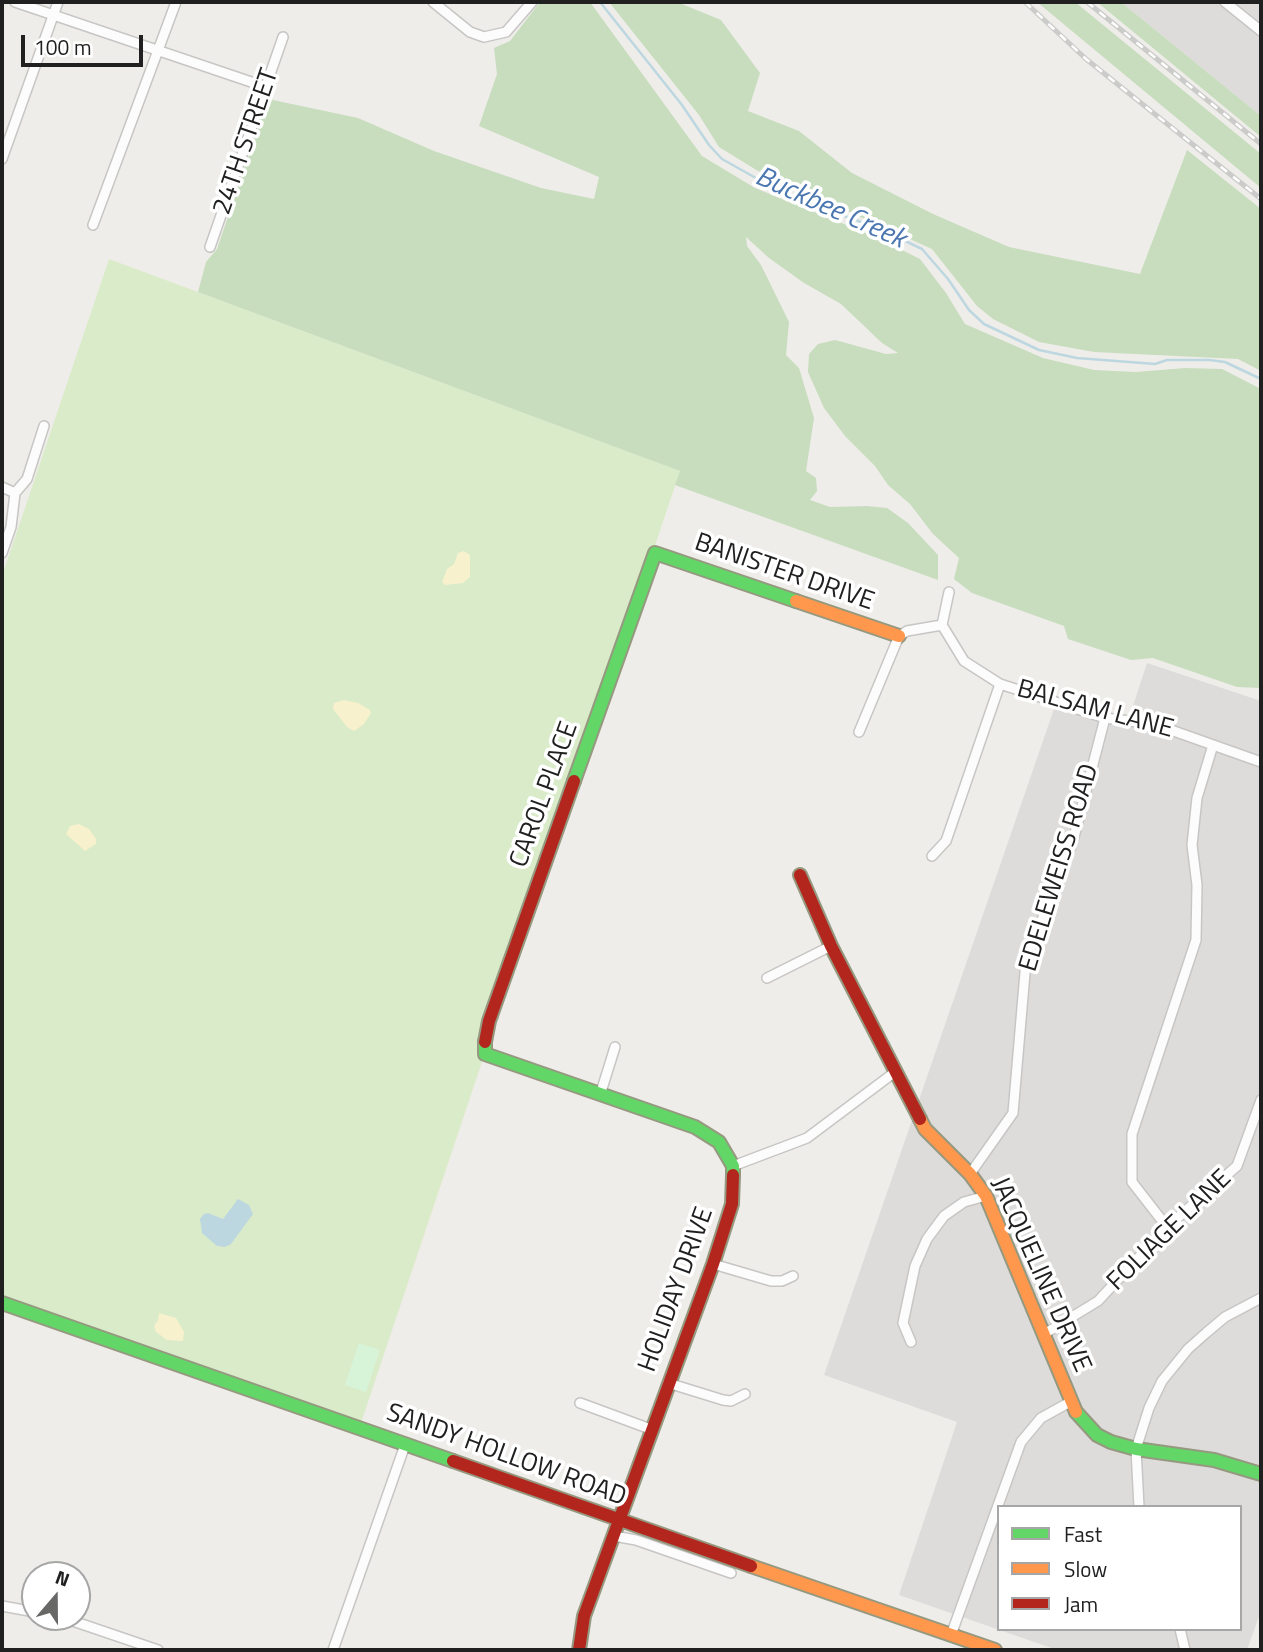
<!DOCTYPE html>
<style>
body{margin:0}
#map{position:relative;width:1263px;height:1652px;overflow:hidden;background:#efede9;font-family:"Titillium Web",sans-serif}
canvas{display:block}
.frame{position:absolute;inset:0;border:4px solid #202020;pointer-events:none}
.legend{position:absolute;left:997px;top:1505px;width:245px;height:126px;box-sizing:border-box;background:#fff;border:2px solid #a6a6a6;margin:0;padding:9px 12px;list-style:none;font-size:21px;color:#202020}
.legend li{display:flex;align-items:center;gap:14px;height:35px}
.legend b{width:35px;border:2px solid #a6a6a6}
.north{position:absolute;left:21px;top:1561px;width:70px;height:70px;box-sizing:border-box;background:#fff;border:2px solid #a6a6a6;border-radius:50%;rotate:20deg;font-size:19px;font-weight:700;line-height:28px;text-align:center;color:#202020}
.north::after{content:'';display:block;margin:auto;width:24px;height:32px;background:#686866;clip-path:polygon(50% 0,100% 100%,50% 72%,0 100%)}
.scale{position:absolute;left:21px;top:35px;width:122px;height:32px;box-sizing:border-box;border:4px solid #202020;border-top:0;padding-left:9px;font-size:21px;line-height:24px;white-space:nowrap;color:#202020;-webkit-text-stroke:5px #fff;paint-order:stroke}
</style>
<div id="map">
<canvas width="1263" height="1652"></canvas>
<div class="frame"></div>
<ul class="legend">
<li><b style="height:9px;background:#63d668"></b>Fast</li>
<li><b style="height:9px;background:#ff974d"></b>Slow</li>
<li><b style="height:9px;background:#b3261e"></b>Jam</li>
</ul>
<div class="north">N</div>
<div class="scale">100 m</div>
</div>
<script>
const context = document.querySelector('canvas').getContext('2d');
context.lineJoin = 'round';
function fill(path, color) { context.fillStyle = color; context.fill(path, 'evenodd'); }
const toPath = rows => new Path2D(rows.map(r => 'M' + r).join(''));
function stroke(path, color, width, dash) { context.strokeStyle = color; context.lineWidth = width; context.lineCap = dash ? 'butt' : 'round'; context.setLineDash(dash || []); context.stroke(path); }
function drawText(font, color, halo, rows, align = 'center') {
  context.font = font + ' "Titillium Web",sans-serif'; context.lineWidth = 7; context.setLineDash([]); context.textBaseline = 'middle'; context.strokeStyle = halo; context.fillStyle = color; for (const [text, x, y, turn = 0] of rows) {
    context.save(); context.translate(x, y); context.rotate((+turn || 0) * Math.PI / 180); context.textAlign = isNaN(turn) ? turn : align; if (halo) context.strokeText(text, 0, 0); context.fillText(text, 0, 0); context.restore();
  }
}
fill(toPath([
 [1121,2,1261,2,1261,116],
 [1147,663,1261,701,1261,1611,1247,1650,1057,1650,899,1595,957,1422,824,1375,1055,706,1127,724],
 [999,1507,1240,1507,1240,1629,999,1629]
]), '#dedcda');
fill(toPath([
 [109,259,680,471,361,1423,2,1300,2,576]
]), '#d9ebc8');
fill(toPath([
 [540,2,590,2,702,156,755,188,876,237,920,259,946,293,965,324,1043,358,1094,370,1136,372,1185,368,1222,369,1261,389,1261,688,1237,687,1153,658,1131,660,1068,639,1064,626,972,593,954,579,959,558,933,534,910,504,888,485,875,466,845,436,824,408,808,372,809,354,818,344,835,340,886,354,898,353,882,343,841,304,804,283,769,258,746,237,747,246,761,265,789,322,786,355,799,368,814,418,806,471,816,478,817,491,810,500,830,507,867,506,887,508,908,523,938,555,938,580,675,485,680,471,198,292,206,262,217,249,268,99,358,118,434,151,541,188,594,199,599,177,479,126,497,74,494,48,510,41],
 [609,2,677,2,721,20,760,73,748,111,799,131,852,173,933,214,1009,247,1140,274,1187,150,1261,209,1261,371,1238,359,1094,352,1039,342,993,319,977,306,932,249,758,171,719,147,699,115],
 [1037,2,1075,2,1261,154,1261,188],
 [1097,2,1121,2,1261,116,1261,137]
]), '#c7ddbe');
fill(toPath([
 [464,551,470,555,470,577,463,583,445,585,442,582,447,569,454,564,458,553],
 [344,700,358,703,370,710,371,713,364,724,354,731,347,727,333,709,334,703],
 [79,824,89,829,96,839,96,844,85,851,66,834,70,826],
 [159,1313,176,1318,184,1332,183,1341,167,1340,156,1332,154,1326,158,1320]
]), '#f8f1cd');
fill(toPath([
 [359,1343,380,1350,366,1392,345,1385]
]), '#d7f4d9');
fill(toPath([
 [238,1199,249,1205,253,1214,231,1244,225,1247,217,1246,202,1233,200,1219,204,1214,208,1213,223,1219]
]), '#bdd7e1');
stroke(toPath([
 [600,2,682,105,709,145,722,159,788,196,878,228,922,249,948,279,969,310,984,324,1039,350,1077,358,1155,364,1167,360,1209,360,1225,362,1261,379]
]), '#bdd7e1', 2.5);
const street = toPath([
 [15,2,266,87],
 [433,2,470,32,484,37,506,32,532,2],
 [1225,2,1261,31],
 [2,159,58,2],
 [93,225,176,2],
 [210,247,283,37],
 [2,487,15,493],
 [2,553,11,527,15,493,27,479,44,426],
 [949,592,942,625,964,661,1000,684,1105,718,1154,724,1261,762],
 [859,732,899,636,907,631,942,625],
 [932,856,946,841,1000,684],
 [767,978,831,946],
 [601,1092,615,1047],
 [733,1166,807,1138,895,1072],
 [970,1174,1013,1113,1026,961,1073,841,1105,718],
 [1167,1227,1132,1182,1132,1134,1196,940,1197,885,1192,845,1197,798,1213,745],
 [713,1264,771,1281,782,1281,793,1276],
 [1044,1334,1098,1301,1167,1227,1237,1166,1261,1100],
 [911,1342,903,1323,915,1266,927,1239,944,1216,964,1202,986,1196],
 [668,1383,723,1400,731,1401,745,1394],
 [580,1403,653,1430],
 [1139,1507,1136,1449,1149,1408,1162,1381,1188,1349,1206,1333,1225,1317,1261,1298],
 [614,1536,636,1540,731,1573],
 [2,1606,35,1612],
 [61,1617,158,1650],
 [1180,1629,1185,1650],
 [951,1635,1021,1442,1041,1418,1070,1402],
 [333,1650,405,1445]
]);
const fast = toPath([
 [574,781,655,553,796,601],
 [485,1042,485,1054,695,1127,719,1142,733,1166,733,1175],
 [2,1303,453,1461],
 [1076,1412,1097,1435,1111,1442,1136,1449,1214,1460,1261,1474]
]);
const slow = toPath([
 [796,601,899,636],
 [920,1119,925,1129,970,1174,986,1196,1076,1412],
 [751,1566,995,1650]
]);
const jam = toPath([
 [800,875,831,946,920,1119],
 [485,1042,489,1021,574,781],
 [453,1461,751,1566],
 [579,1650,584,1616,713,1264,732,1204,733,1175]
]);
stroke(street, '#c7c6c5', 12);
stroke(fast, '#959980', 16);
stroke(slow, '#959980', 16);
stroke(jam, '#959980', 16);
stroke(street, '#fdfcfc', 9);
stroke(fast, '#63d668', 12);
stroke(slow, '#ff974d', 12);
stroke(jam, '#b3261e', 12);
const rail = toPath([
 [1025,2,1086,59,1261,199],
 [1087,2,1261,144]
]);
stroke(rail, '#cbcbca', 5);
stroke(rail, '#fff', 2.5, [8]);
drawText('26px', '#202020', '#fff', [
 ["24TH STREET",247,142,-71],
 ["BANISTER DRIVE",784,573,19],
 ["BALSAM LANE",1095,710,15],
 ["CAROL PLACE",545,795,-70],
 ["EDELEWEISS ROAD",1060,868,-73],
 ["FOLIAGE LANE",1170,1231,-44],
 ["JACQUELINE DRIVE",1040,1275,66],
 ["HOLIDAY DRIVE",677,1290,-70],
 ["SANDY HOLLOW ROAD",506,1456,20]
]);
drawText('italic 28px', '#4b77b1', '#fff', [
 ["Buckbee Creek",830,209,24]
]);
</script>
